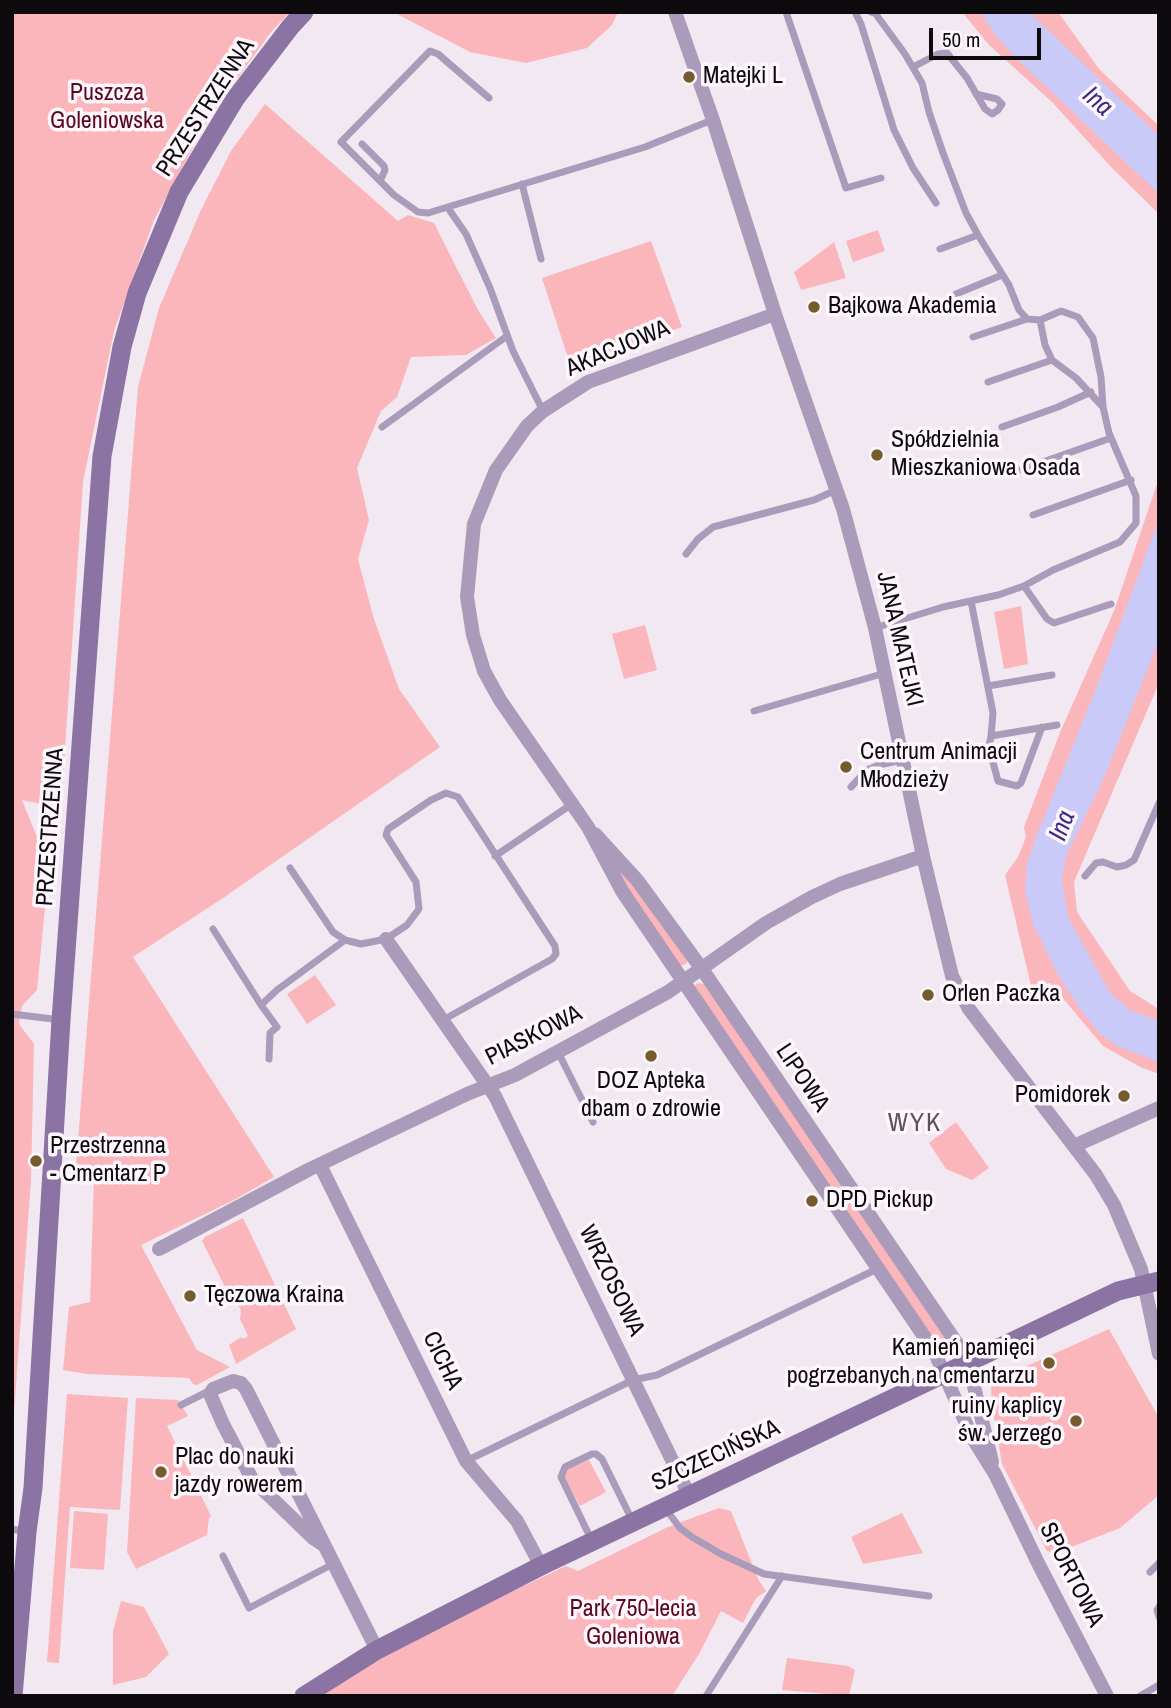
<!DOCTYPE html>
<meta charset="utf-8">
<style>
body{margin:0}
#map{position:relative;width:1171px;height:1708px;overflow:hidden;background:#f2e8f1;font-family:"Archivo Narrow",sans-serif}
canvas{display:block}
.frame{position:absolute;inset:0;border:14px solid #0d0a0d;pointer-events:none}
.scale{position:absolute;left:929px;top:28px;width:112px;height:32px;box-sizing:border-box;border:4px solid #0d0a0d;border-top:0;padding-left:9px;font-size:21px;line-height:24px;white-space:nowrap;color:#0d0a0d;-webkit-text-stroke:5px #fef6fd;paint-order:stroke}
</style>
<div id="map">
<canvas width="1171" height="1708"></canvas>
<div class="frame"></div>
<div class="scale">50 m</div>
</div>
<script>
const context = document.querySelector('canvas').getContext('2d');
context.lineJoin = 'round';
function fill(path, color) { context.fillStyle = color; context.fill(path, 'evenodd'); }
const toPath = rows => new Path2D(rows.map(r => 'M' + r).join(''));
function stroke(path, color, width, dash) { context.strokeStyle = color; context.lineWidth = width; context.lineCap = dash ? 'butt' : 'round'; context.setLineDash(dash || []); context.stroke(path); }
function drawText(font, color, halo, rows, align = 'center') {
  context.font = font + ' "Archivo Narrow",sans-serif'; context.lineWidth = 7; context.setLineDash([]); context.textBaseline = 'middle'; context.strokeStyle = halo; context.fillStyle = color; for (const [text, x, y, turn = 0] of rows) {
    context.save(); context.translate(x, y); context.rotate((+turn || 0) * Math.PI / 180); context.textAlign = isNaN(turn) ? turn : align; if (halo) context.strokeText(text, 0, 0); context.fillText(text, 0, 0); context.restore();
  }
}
fill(toPath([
 [12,12,290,12,271,32,209,118,154,220,114,331,83,482,61,808,22,800,49,867,37,990,22,1006,19,1024,34,1044,31,1180,12,1440],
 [393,12,618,12,612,25,587,48,526,63,470,52],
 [962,12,1058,12,1099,69,1159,126,1159,214,1111,167,1052,102,989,45],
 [265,104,398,221,408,215,434,223,478,310,496,338,466,355,411,357,397,397,381,411,357,468,369,520,358,559,373,616,399,689,440,747,223,898,133,957,274,1177,234,1200,141,1245,197,1350,230,1367,197,1385,193,1384,189,1378,87,1374,63,1370,69,1307,90,1302,94,1178,75,1178,138,387,159,308,201,210,231,151],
 [878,230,885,251,853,262,846,241],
 [651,241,682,327,571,367,542,278],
 [834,242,846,278,801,290,794,272],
 [1159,478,1159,683,1074,882,1077,912,1130,991,1159,1009,1159,1074,1140,1067,1103,1046,1050,983,1031,986,1005,875,1018,857,1026,837,1024,827,1061,730,1114,611],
 [1021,606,1028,664,1004,669,994,612],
 [645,625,657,670,624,679,612,634],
 [616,861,688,960,686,964,680,966,611,867],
 [315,975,336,1005,307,1024,287,994],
 [697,983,705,984,951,1342,937,1349,694,988],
 [956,1122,989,1168,972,1180,946,1169,929,1143],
 [243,1218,296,1329,236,1364,229,1345,241,1337,243,1339,248,1336,240,1319,241,1311,231,1288,224,1285,202,1241,205,1237],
 [1109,1329,1159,1418,1159,1495,1120,1528,1056,1553,1047,1551,1002,1464,992,1404,991,1385,998,1379],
 [67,1394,128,1398,120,1510,70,1507,59,1663,47,1662],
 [136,1398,178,1400,188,1416,167,1426,211,1516,209,1518,207,1535,136,1569,127,1552],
 [589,1460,606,1492,580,1506,564,1477,568,1469],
 [719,1508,731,1511,758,1579,766,1591,756,1598,743,1623,721,1611,699,1654,672,1696,314,1696,371,1658,566,1566,578,1571,668,1527],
 [74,1511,108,1514,104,1570,70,1568],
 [902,1513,923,1553,863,1564,851,1537],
 [121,1601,144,1607,169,1654,146,1677,113,1685,113,1631],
 [787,1658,848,1666,855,1670,849,1696,782,1690]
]), '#fbb6bc');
fill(toPath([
 [981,12,1029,12,1159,136,1159,194,1015,57,993,32],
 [1159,520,1159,640,1104,778,1066,856,1062,880,1068,917,1110,993,1130,1010,1159,1021,1159,1062,1117,1046,1099,1033,1080,1009,1058,975,1033,924,1025,890,1027,863,1038,832,1094,694]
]), '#cacaf9');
stroke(toPath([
 [786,12,846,188,881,178],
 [855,12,861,24,894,130,913,168,936,203],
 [871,12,875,13,905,54,922,83,929,112,943,153,966,213,978,235],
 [913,67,938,54,947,53,967,78,985,109,992,114,998,110,1002,104,997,99,976,94],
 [489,98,438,54,430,51,341,142,394,195,418,212,428,213,645,147,712,120],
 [362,144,384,166,385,170,380,181],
 [522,184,541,259],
 [448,208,466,234,490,288,513,351,543,411],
 [956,294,1002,275],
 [1040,320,1045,345,1052,360,1076,378,1103,407],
 [973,337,1027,319],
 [988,382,1052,360],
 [382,427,507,336],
 [1002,427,1058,407,1091,392],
 [1017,471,1111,438],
 [1033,515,1131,480],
 [686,554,698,539,713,527,814,500,836,490],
 [1024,586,1047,619,1054,623,1111,604],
 [971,601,993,713,991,736,1057,725],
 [875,628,943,607,998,595,1024,586,1053,570,1120,542,1136,523,1136,496,1109,433,1103,407,1101,377,1093,338,1078,317,1061,311,1040,320,1027,319,1019,310,1009,285,978,235,940,249],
 [988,686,1052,675],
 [754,711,885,673],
 [991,736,989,747,998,781,1017,786,1021,783,1042,727],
 [851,787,867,770,879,765,902,760],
 [495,856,572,804],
 [290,868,333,932,345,940,361,944,386,939,407,925,419,909,416,882,386,835,388,829,431,800,446,793,458,797,555,946,556,954,552,959,443,1020],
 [1085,876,1096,863,1103,862,1117,867,1126,865,1134,860,1159,803],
 [213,929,261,1005,277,990,345,940],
 [261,1005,277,1027,270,1033,269,1059],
 [12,1014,61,1020],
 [558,1052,593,1122],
 [181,1405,209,1391],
 [466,1461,633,1380,657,1375,877,1269],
 [665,1508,680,1528,692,1537,721,1554,764,1574,929,1596],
 [12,1529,26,1532],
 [592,1541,561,1477,565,1467,592,1454,596,1454,602,1459,633,1522],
 [223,1556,249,1608,333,1564],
 [1150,1572,1159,1563],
 [1159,1607,1157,1610,1159,1617],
 [706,1696,782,1576],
 [1140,1696,1159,1685]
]), '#ab9bbb', 7);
stroke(toPath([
 [675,12,713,120,775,314,843,509,875,628,923,856,952,976,969,1009,1096,1175,1114,1205,1141,1269,1159,1354],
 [775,314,588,382,543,411,527,426,496,470,474,524,467,597,473,635,484,671,500,700,588,827,622,891,934,1351,972,1437,995,1474,1039,1565,1107,1696],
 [595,834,637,880,702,969,960,1348,972,1378,992,1462],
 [386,939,495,1096,690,1497],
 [1074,1146,1159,1108],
 [320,1165,466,1461,517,1521,541,1566],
 [159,1249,308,1170,467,1094,515,1075,668,992,766,923,812,897,840,884,923,856],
 [325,1546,313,1538,252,1479,223,1424,210,1394,213,1389,233,1381,241,1383,246,1389,360,1616,377,1650]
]), '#ab9bbb', 14);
stroke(toPath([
 [13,1696,27,1532,33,1488,61,1020,102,456,122,347,137,293,179,192,235,99,291,26,304,12],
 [304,1696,377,1650,541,1566,1118,1291,1159,1281]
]), '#8b74a3', 19);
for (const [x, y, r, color] of [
 [689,77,7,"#765b2d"],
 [814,307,7,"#765b2d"],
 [877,455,7,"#765b2d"],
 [846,767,7,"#765b2d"],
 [928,995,7,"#765b2d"],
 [651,1056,7,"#765b2d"],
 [1124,1096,7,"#765b2d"],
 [36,1161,7,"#765b2d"],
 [812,1201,7,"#765b2d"],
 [190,1296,7,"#765b2d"],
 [1049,1363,7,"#765b2d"],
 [1076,1421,7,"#765b2d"],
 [161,1472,7,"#765b2d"]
]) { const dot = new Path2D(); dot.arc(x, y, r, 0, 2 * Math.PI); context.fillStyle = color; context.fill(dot); stroke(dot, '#fef6fd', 2.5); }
drawText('24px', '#0d0a0d', '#fef6fd', [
 ["Matejki L",703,77],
 ["Bajkowa Akademia",828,307],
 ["Spółdzielnia",891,441],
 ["Mieszkaniowa Osada",891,469],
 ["Centrum Animacji",860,753],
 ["Młodzieży",860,781],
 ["Orlen Paczka",942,995],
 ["DOZ Apteka",651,1082,"center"],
 ["dbam o zdrowie",651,1110,"center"],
 ["Pomidorek",1110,1096,"right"],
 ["Przestrzenna",50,1147],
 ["- Cmentarz P",50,1175],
 ["DPD Pickup",826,1201],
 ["Tęczowa Kraina",204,1296],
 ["Kamień pamięci",1035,1349,"right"],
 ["pogrzebanych na cmentarzu",1035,1377,"right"],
 ["ruiny kaplicy",1062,1407,"right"],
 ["św. Jerzego",1062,1435,"right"],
 ["Plac do nauki",175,1458],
 ["jazdy rowerem",175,1486]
], 'left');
drawText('24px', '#5a081e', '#fef6fd', [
 ["Puszcza",107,94],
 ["Goleniowska",107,122],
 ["Park 750-lecia",633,1610],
 ["Goleniowa",633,1638]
]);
drawText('24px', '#0d0a0d', '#fef6fd', [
 ["PRZESTRZENNA",206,108,-57],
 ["AKACJOWA",618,349,-23],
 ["JANA MATEJKI",899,639,77],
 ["PRZESTRZENNA",51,827,-86],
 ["PIASKOWA",534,1036,-27],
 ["LIPOWA",802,1078,56],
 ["WRZOSOWA",611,1281,64],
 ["CICHA",442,1361,64],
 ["SZCZECIŃSKA",716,1456,-25],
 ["SPORTOWA",1071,1575,63]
]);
drawText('italic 26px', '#3c2c84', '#fef6fd', [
 ["Ina",1097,102,41],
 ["Ina",1063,826,-69]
]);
context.letterSpacing = '2px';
drawText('26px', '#5b525a', '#fef6fd', [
 ["WYK",915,1124]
]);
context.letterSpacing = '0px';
</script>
